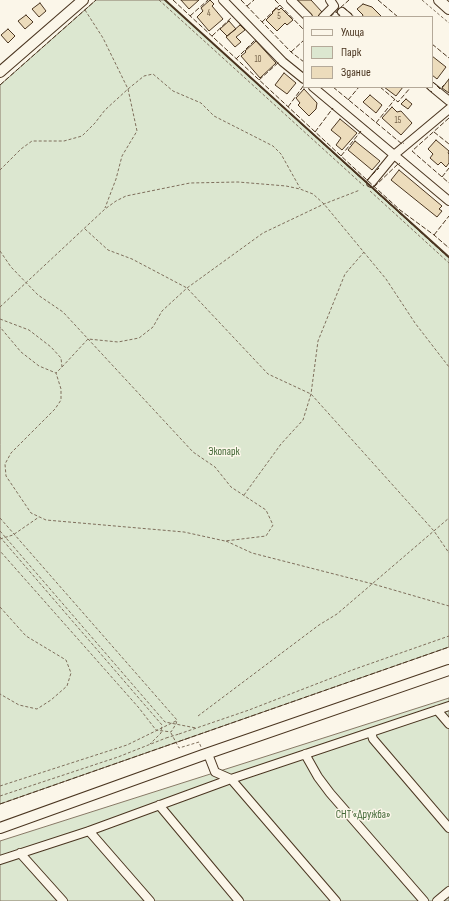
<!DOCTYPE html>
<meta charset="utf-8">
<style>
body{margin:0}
#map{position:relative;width:449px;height:901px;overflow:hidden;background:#fbf6e9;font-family:"Sofia Sans Condensed",sans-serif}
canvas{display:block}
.legend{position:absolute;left:303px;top:16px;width:130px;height:72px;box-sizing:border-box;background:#fbf6e9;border:1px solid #b4a999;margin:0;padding:5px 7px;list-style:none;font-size:12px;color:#4a3520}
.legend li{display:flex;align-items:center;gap:8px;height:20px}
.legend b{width:20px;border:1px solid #b4a999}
</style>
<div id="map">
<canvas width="449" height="901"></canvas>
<ul class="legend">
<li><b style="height:5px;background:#fbf6e9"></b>Улица</li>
<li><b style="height:11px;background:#dce7d0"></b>Парк</li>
<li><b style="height:11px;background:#ecdcbc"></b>Здание</li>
</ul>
</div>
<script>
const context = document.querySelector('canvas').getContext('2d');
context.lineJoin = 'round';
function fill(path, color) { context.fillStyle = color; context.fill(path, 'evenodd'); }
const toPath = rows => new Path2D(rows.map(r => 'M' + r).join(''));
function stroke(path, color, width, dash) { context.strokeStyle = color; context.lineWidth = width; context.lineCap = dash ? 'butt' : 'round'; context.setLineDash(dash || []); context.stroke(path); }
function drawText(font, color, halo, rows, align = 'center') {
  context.font = font + ' "Sofia Sans Condensed",sans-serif'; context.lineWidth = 3; context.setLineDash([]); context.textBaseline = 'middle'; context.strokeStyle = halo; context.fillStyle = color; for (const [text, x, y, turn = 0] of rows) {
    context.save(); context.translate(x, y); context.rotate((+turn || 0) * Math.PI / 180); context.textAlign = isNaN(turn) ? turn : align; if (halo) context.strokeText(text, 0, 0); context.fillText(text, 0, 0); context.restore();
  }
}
const green = toPath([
 [96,0,165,0,449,258,449,647,0,804,0,85,96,0],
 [449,698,449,901,0,901,0,841,449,698]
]);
fill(green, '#dce7d0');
stroke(green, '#887966', 1);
const building = toPath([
 [181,0,199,0,189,9,181,0],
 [210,0,214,4,212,6,223,19,209,31,197,17,203,11,201,8,210,0],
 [295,0,311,0,322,12,317,17,310,17,295,0],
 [40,3,46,11,39,17,32,9,40,3],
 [363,4,372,7,382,17,362,17,363,15,357,9,363,4],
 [276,8,279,10,281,8,293,20,287,25,285,23,277,31,266,20,273,13,272,12,276,8],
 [26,15,33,22,25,29,18,21,26,15],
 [229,21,236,29,227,36,220,29,229,21],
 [240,25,245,30,236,37,241,42,235,47,226,37,240,25],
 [8,29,15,36,8,43,1,35,8,29],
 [256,41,276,63,260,78,241,56,246,52,245,51,256,41],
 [432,56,446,67,437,79,432,75,432,56],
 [284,73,296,83,287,94,275,85,284,73],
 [449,79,449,93,442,88,449,79],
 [384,87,403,87,396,96,384,87],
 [304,89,317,103,316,109,309,116,298,105,300,103,296,98,304,89],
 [370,95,382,105,376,113,363,102,370,95],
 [406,99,412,104,408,109,401,104,406,99],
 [392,107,397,112,401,111,412,123,401,135,382,118,392,107],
 [340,119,357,133,342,150,336,145,341,138,331,130,340,119],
 [436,140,449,151,448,153,449,154,449,163,446,167,441,162,438,165,430,158,433,154,428,149,436,140],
 [355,141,380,161,372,170,348,150,355,141],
 [399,170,442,206,439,209,442,211,437,217,391,180,399,170]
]);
fill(building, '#ecdcbc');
stroke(building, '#4a3520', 1);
const minor = toPath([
 [223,0,283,62,304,79],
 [291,0,308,17],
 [342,12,348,17],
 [323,17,334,6,330,0],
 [313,87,449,201],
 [432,87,449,101],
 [371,183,394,155,449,109],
 [437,710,449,724],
 [371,732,373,739,449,828],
 [208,754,215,772,231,779,336,901],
 [305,754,318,777,330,793,424,901],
 [159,805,239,901],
 [89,831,150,901],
 [20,853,63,901],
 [0,860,89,831,231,779,449,706],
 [437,901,449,891]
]);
const major = toPath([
 [439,0,449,9],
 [0,72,83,0],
 [0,828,203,755,449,670]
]);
stroke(minor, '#4a3520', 10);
stroke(major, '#4a3520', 12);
stroke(toPath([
 [159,0,364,186],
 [422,0,449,23],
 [85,10,103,38,128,89,137,131,122,156,116,179,105,208],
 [0,170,21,149,32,141,64,141,82,136,95,123,105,110,128,89,144,76,153,74,173,91,201,103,214,116,273,146,281,154,300,188],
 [370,191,449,263],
 [85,229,108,250,132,259,187,288,268,374,311,394,434,531,449,553],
 [0,251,11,267,38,295,63,312,193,452,215,467,231,487,266,510,273,525,266,536,225,541,184,532,46,520,31,513,6,476,5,464,11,453,55,409,61,400,61,389,56,373,39,366,21,352,0,327],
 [0,307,105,209,116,201,126,196,190,183,238,182,286,186,300,189,313,194,324,204,386,279,415,323,449,367],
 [0,319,29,330,51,347,61,358,62,367,56,373],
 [62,367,88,339,118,342,139,338,153,327,162,311,187,288,263,233,324,204,360,190],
 [244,495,281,444,303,420,311,394,318,341,345,274,364,252],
 [0,518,177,720,176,724,171,732,156,730,139,708,0,551],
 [0,531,165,722,196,728],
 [0,537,162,725,161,733,150,744],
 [0,539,13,535,39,517],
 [226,541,252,553,373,584,449,606],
 [0,607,26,636,66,660,71,673,67,686,51,700,37,709,19,705,0,694],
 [198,716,319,625,337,614,449,518],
 [171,733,179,748,199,742,201,747],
 [179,734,249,710,355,669,449,636],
 [0,786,127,745,176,721],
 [0,796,118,757,166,738]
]), '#7f6f5c', 1, [3, 2]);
stroke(minor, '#fbf6e9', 8);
stroke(major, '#fbf6e9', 10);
stroke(toPath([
 [166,738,179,734]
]), '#7f6f5c', 1, [3, 2]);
stroke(toPath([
 [165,0,449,258],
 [173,0,367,180,400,210,434,235,449,248],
 [241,0,291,52,304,62],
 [275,0,304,30],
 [378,0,398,17],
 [247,6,254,0],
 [343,7,355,17],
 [336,12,342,17],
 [190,16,208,0],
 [330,17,349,0],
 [262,22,280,5],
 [212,36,233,16],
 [432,44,449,58],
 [291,52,304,40],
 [236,59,256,39],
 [259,80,279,62],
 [432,81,440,89,444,85],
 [0,85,96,0],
 [333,87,402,144,404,143],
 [380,87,398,102,411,87],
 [425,87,432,92],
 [348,100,359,87],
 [288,107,304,85],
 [449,118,412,151,449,183],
 [376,123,395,99],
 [315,132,333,108],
 [434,132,449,144],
 [341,156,361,131],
 [442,177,449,168],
 [367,180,379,168],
 [374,187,399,163,400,164],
 [434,235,449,216],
 [0,804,449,647]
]), '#4a3520', 1, [5, 2]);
stroke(toPath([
 [165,0,449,257]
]), '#4a3520', 2);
drawText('9px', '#725f47', null, [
 ["4",209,14],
 ["5",279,17],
 ["10",258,60],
 ["15",398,121]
]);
drawText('11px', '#436837', '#fbf6e9', [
 ["Экопарк",224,452],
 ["СНТ «Дружба»",363,815]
]);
</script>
